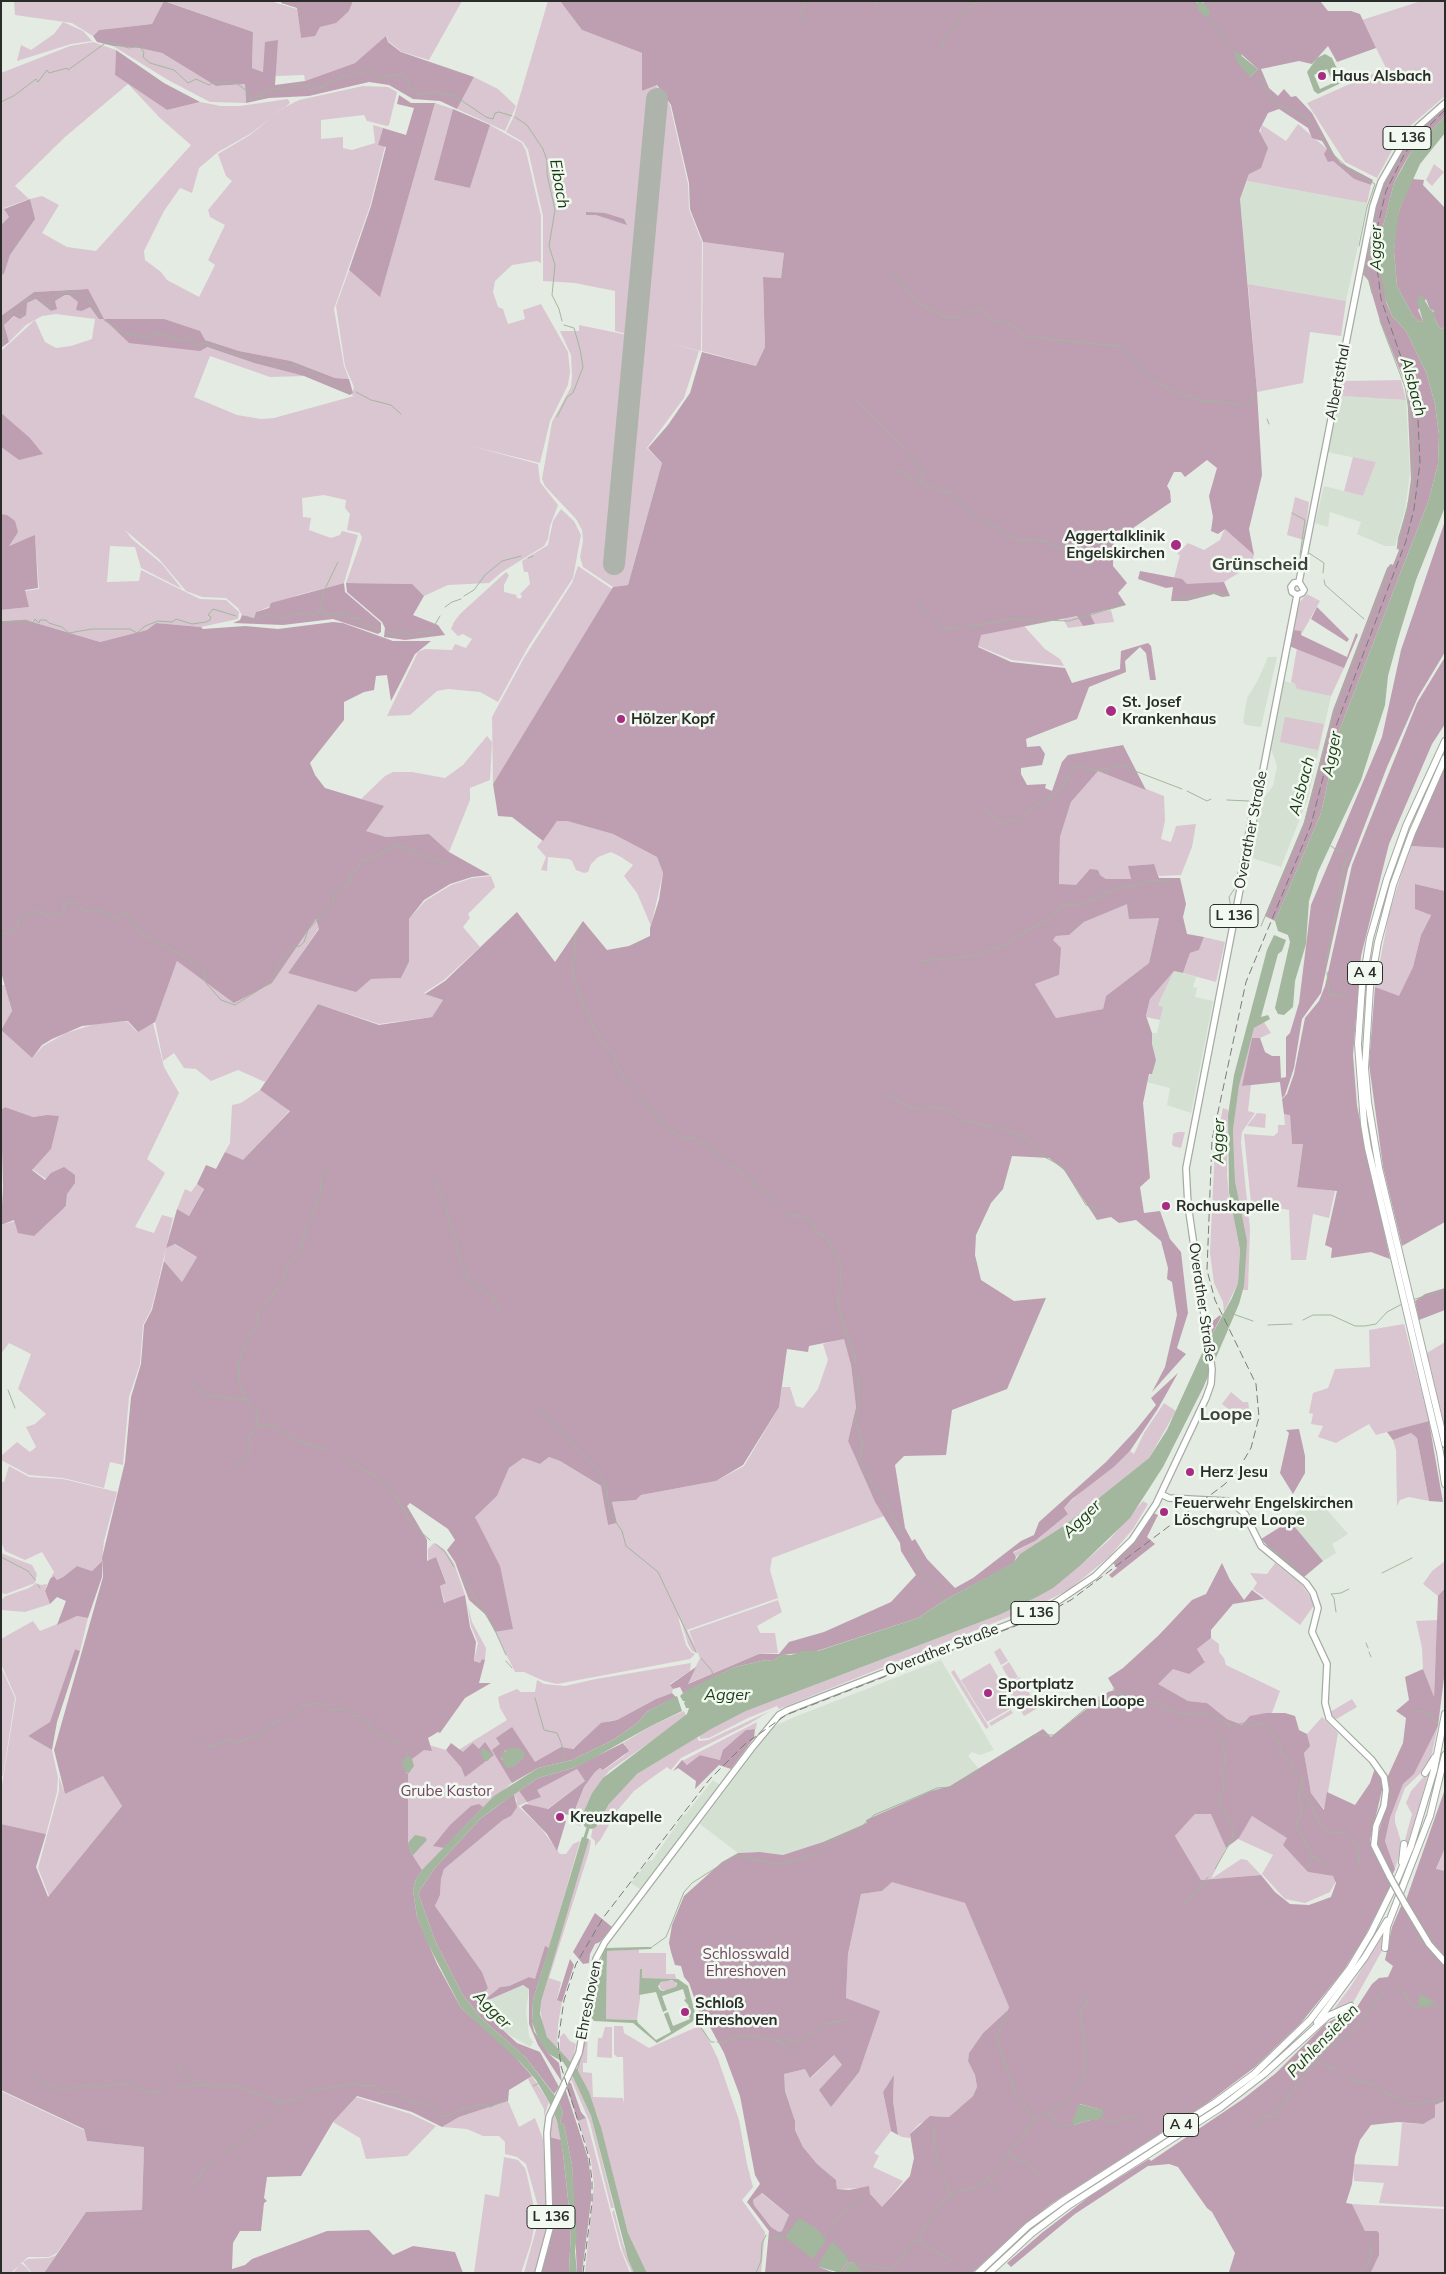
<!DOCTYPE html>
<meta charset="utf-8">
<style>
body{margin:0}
#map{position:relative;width:1446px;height:2274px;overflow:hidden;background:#e4ebe2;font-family:Mulish,sans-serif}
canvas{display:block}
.frame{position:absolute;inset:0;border:2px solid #292c28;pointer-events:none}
</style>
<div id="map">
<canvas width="1446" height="2274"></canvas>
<div class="frame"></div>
</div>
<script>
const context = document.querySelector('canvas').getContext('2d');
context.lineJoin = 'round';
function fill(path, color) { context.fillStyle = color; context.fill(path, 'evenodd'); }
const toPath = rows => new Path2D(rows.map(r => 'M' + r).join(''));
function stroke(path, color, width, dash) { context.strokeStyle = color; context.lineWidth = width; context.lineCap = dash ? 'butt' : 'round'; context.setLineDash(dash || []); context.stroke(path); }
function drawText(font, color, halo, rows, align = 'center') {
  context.font = font + ' Mulish,sans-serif'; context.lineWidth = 5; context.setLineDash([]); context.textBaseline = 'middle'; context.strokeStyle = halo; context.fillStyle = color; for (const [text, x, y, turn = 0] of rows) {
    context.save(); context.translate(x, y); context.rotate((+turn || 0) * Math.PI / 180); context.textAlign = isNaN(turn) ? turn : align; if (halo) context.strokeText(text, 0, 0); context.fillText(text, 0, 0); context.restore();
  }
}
fill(toPath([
 [1247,181,1367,203,1346,301,1248,284,1240,199],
 [1341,396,1406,400,1410,473,1405,510,1395,546,1385,546,1357,534,1361,522,1330,512,1328,527,1315,523,1324,486,1363,496,1376,462,1327,452,1336,407],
 [1268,657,1277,657,1261,727,1246,725,1243,722,1247,698,1258,680],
 [1284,681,1295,684,1297,689,1331,696,1308,798,1281,867,1255,859,1251,855,1263,799,1273,786,1277,766,1271,749],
 [1174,971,1196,977,1193,987,1197,988,1195,997,1213,1001,1191,1113,1167,1105,1170,1088,1147,1082,1156,1060,1152,1044,1152,1033,1157,1033,1163,1007,1158,1005],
 [1326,1496,1328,1511,1348,1534,1332,1544,1336,1553,1323,1561,1290,1521,1301,1507,1299,1497],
 [941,1660,994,1750,980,1755,972,1752,968,1756,979,1769,950,1786,931,1791,866,1820,868,1823,823,1842,783,1855,760,1852,738,1853,700,1824,773,1727,792,1718],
 [713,1780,720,1785,640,1889,631,1883,649,1860,652,1861,684,1814,685,1815],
 [523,1985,529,1989,526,2011,529,2036,533,2042,530,2047,503,2031,480,2007,486,2001]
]), '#d4e0d1');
fill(toPath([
 [14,1,270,1,297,9,301,38,320,27,336,22,349,11,353,1,462,1,429,60,402,52,388,41,387,36,355,63,305,81,304,75,275,76,277,40,264,72,252,68,253,32,165,1,152,24,99,30,93,36,72,23,15,15],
 [548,1,560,1,582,30,642,53,642,91,656,85,670,105,688,184,689,209,702,242,701,351,670,344,699,351,684,398,647,448,662,463,628,585,613,587,583,567,580,557,583,541,582,530,576,519,545,486,542,479,552,422,571,387,572,376,571,355,560,331,579,331,579,325,647,339,615,331,615,291,575,283,543,281,543,216,528,150,523,142,506,132,514,116],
 [1421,1,1445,1,1445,96,1409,127,1397,141,1377,178,1345,162,1307,103,1386,68,1362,20],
 [63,22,83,31,92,41,71,44,17,61,21,45,31,50,54,34],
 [93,42,116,50,115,75,167,110,200,102,221,106,240,106,288,99,290,103,250,134,218,152,199,168,192,193,180,188,164,211,144,251,145,260,161,272,167,280,199,297,215,265,208,260,225,225,210,217,208,210,232,181,226,176,218,154,250,135,283,108,299,100,363,86,388,87,397,92,389,125,387,126,367,121,364,115,321,120,321,139,343,137,343,148,352,150,375,143,373,125,383,128,378,145,385,146,370,206,334,309,344,366,349,379,335,378,291,361,239,351,205,340,207,347,254,363,305,376,270,377,210,356,194,397,237,415,261,419,274,418,354,396,352,395,354,387,345,366,336,306,349,270,380,296,435,103,453,109,434,180,470,188,490,125,522,143,526,151,541,216,541,263,537,261,512,265,495,281,493,292,498,307,503,309,508,324,525,319,523,310,541,304,568,352,570,372,568,385,550,421,540,463,471,446,415,426,471,446,538,464,540,482,558,505,550,526,548,539,544,546,502,572,489,583,448,585,424,596,411,584,346,583,362,538,360,533,347,530,350,514,345,508,346,500,324,495,302,498,303,517,311,518,309,530,331,538,340,535,342,531,358,535,344,583,298,595,256,612,254,618,242,615,238,608,226,598,202,597,186,591,159,559,125,530,132,539,162,564,182,589,141,568,135,547,110,546,107,582,139,581,141,570,200,599,226,600,239,612,238,619,201,627,156,623,147,630,100,642,26,620,1,621,1,610,28,607,25,591,39,589,35,536,8,546,7,515,1,514,1,447,19,460,29,437,1,414,1,351,35,320,45,342,56,348,71,346,92,339,95,319,56,314,42,316,26,325,9,342,4,325,15,316,20,318,27,303,36,299,51,311,55,301,65,295,69,295,78,302,82,311,90,306,93,311,87,289,34,292,1,316,1,275,4,274,10,255,34,219,30,199,42,196,59,205,42,233,67,247,96,251,191,145,160,118,128,84,65,137,15,186,29,199,4,208,9,217,1,225,1,73,70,46],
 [113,46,139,48,162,53,216,86,245,84,246,103,210,102,168,80],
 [474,77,498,89,516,106,505,131,457,109],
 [1298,124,1327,149,1333,161,1354,179,1371,185,1367,203,1247,181,1262,125,1286,141],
 [1434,164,1444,172,1432,186,1426,180],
 [703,242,784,253,781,278,763,277,765,347,756,366,702,351],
 [1248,284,1346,301,1341,336,1310,332,1303,383,1257,392],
 [1401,380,1406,400,1341,396,1344,381],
 [1353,457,1376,462,1363,496,1344,491],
 [1295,497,1309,502,1304,540,1287,535],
 [561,509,574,521,581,535,573,578,528,647,498,702,480,692,448,689,437,691,410,715,387,716,418,652,425,649,452,650,455,644,466,648,472,639,463,634,458,636,451,629,454,622,460,614,506,572,509,575,504,585,504,592,517,595,516,597,520,599,522,596,520,594,530,584,528,572,524,572,522,561,548,545,553,521],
 [1225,528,1254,555,1250,566,1224,582,1187,585,1174,578,1180,555,1177,554,1188,543,1204,550,1220,540],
 [578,566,612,589,493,784,492,717,524,658,572,583],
 [1307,594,1320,601,1301,635,1293,630,1298,604],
 [1111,610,1114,622,1095,624,1090,614],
 [1077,616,1083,626,1068,628,1063,619],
 [1024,626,1045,649,1060,659,1064,666,1012,660,978,646,980,635],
 [1297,648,1344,668,1331,696,1297,689,1295,684,1291,682],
 [1285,717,1324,724,1318,750,1280,742],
 [487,736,492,742,490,780,470,788,470,800,449,852,429,834,386,837,366,831,362,798,385,776,393,772,412,772,445,778,463,765],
 [1098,770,1164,796,1165,821,1161,839,1171,842,1176,826,1196,824,1192,847,1181,875,1159,876,1153,864,1129,866,1131,879,1106,879,1100,875,1076,885,1059,885,1060,837,1071,802],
 [557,821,567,821,613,834,657,857,663,873,651,926,637,893,624,876,633,865,621,857,611,852,598,857,591,864,588,872,584,873,576,870,572,861,569,859,548,857,547,871,541,870,546,857,537,847],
 [1410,846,1445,848,1445,891,1415,884,1431,914,1421,935,1413,967,1399,997,1375,987,1389,914],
 [491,876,495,887,468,914,470,918,463,927,480,947,444,980,424,993,443,1000,432,1017,379,1024,318,1004,265,1082,238,1070,211,1081,196,1069,184,1068,174,1053,163,1061,155,1021,177,961,272,983,316,919,319,928,288,973,371,979,401,978,409,962,409,919,425,901,451,885,472,878],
 [1127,903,1159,918,1149,963,1106,996,1103,1009,1056,1018,1035,984,1059,975,1053,940,1056,936,1069,935,1084,922],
 [1204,937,1225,942,1216,982,1183,973,1190,953,1199,950],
 [1174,971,1158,1005,1163,1007,1160,1020,1146,1017,1150,999],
 [1,985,5,985,12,1012,1,1029],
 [125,1021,128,1022,137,1032,153,1023,164,1067,179,1093,147,1159,165,1173,135,1227,154,1233,162,1215,173,1218,157,1287,151,1310,143,1325,140,1364,129,1397,123,1465,110,1462,104,1488,63,1478,29,1475,1,1460,1,1456,17,1442,30,1452,36,1447,26,1427,35,1424,46,1414,18,1389,31,1354,9,1343,1,1354,1,1225,66,1207,67,1194,32,1169,51,1149,47,1115,33,1117,5,1107,1,1110,1,1030,32,1058,43,1046,66,1033,95,1024],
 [1264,1022,1271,1033,1260,1038,1252,1038,1243,1086,1251,1085,1248,1111,1255,1113,1242,1132,1241,1142,1250,1229,1248,1290,1243,1290,1246,1241,1235,1181,1233,1130,1239,1086,1249,1044,1254,1028],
 [260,1090,290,1110,243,1161,225,1152,230,1143,232,1105,241,1103],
 [1223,1108,1228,1110,1227,1174,1229,1195,1231,1209,1234,1209,1237,1222,1236,1229,1240,1250,1238,1283,1224,1312,1223,1302,1214,1283,1210,1253,1215,1147],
 [1257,1113,1266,1114,1265,1128,1247,1126],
 [1284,1114,1290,1114,1292,1144,1303,1144,1297,1186,1335,1191,1329,1218,1313,1214,1306,1260,1291,1260,1289,1210,1251,1203,1244,1134,1274,1136,1278,1132,1278,1125,1285,1125],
 [1178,1132,1185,1132,1181,1148,1173,1146,1172,1144,1173,1134],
 [197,1184,204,1188,189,1216,177,1209,185,1189,191,1192],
 [174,1244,197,1257,182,1282,164,1261,166,1248],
 [1404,1324,1429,1421,1376,1435,1369,1424,1336,1443,1318,1437,1323,1426,1311,1424,1313,1414,1309,1413,1313,1393,1328,1388,1335,1369,1370,1367,1369,1330],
 [844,1338,851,1365,856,1407,848,1441,875,1502,884,1516,772,1558,770,1570,778,1598,687,1630,699,1654,692,1651,688,1644,681,1621,678,1617,686,1645,691,1652,695,1654,690,1659,557,1684,544,1681,524,1672,515,1672,495,1632,512,1629,475,1516,497,1496,509,1468,523,1458,540,1464,549,1457,560,1461,602,1487,608,1525,617,1523,612,1502,636,1500,641,1495,716,1481,744,1466,779,1407,782,1387,790,1387,796,1406,803,1408,818,1389,828,1360,823,1344],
 [1445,1342,1445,1428,1427,1353],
 [1231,1392,1243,1402,1248,1402,1250,1413,1240,1408,1235,1414,1222,1404],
 [1164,1403,1176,1411,1149,1458,1065,1525,1016,1557,1013,1553,1035,1541,1068,1514,1064,1508,1086,1486,1115,1466,1130,1451,1134,1454,1144,1433],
 [1411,1433,1417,1438,1429,1501,1409,1497,1400,1500,1397,1506,1396,1450,1393,1440],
 [9,1466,29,1477,63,1479,117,1492,104,1541,102,1561,92,1571,77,1566,63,1577,57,1580,54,1576,50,1579,54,1572,42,1552,25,1560,5,1551,1,1542,1,1482,4,1482],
 [1143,1501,1148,1504,1133,1529,1109,1557,1070,1589,1041,1604,779,1709,777,1706,748,1718,709,1738,700,1739,699,1735,746,1711,999,1615,1033,1599,1082,1564,1109,1540],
 [434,1543,444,1549,454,1563,465,1595,445,1603,440,1586,446,1582,436,1557,428,1561,428,1549],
 [1,1553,32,1565,37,1574,35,1583,6,1594,1,1593],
 [1445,1561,1445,1588,1438,1596,1423,1584,1432,1571],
 [1275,1563,1302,1585,1315,1604,1300,1625,1253,1589,1257,1583,1250,1573,1267,1574],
 [36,1583,41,1585,47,1584,45,1591,50,1604,25,1612,1,1610,1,1600,6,1596,29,1588],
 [778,1600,782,1612,757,1626,760,1633,775,1633,778,1653,759,1654,687,1684,700,1658,689,1631],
 [467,1602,472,1622,486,1648,485,1660,482,1659,480,1664,474,1661,478,1643,471,1626],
 [77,1616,88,1618,80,1651,75,1649,50,1723,28,1736,52,1750,58,1777,57,1792,46,1834,1,1824,1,1791,16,1698,1,1664,1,1639,33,1621,40,1631],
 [1438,1620,1435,1667,1434,1699,1423,1669,1422,1648,1416,1621],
 [1211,1638,1219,1644,1219,1652,1224,1658,1226,1665,1280,1691,1272,1713,1266,1713,1243,1726,1227,1719,1207,1703,1188,1701,1157,1684,1174,1668,1205,1661,1197,1649],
 [1000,1648,1008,1661,1001,1665,994,1652],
 [1009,1662,1018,1677,1011,1682,1002,1667],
 [691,1663,690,1671,670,1684,673,1689,672,1693,656,1699,617,1720,609,1721,572,1749,561,1747,536,1762,506,1788,416,1879,406,1841,407,1792,397,1755,429,1745,446,1750,452,1754,507,1720,500,1708,498,1697,517,1689,521,1692,535,1692,537,1680,544,1684,565,1686,596,1679],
 [990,1663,1015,1706,987,1722,961,1680],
 [1,1667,15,1698,3,1776,1,1776],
 [954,1670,989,1727,986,1729,951,1672],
 [1020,1677,1038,1708,1024,1716,1006,1686],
 [1352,1699,1357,1707,1333,1721,1330,1712],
 [1011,1710,1013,1713,991,1726,989,1723],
 [684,1711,686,1715,680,1721,609,1771,592,1793,584,1811,582,1823,580,1826,571,1822,584,1787,595,1772,600,1768,604,1770,625,1755,625,1744,623,1743,649,1727],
 [770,1711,749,1724,681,1758,671,1770,667,1767,657,1774,634,1791,616,1812,601,1839,595,1846,595,1841,591,1837,593,1827,598,1825,609,1804,619,1792,637,1774,697,1737,699,1741,708,1740],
 [1322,1717,1338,1733,1325,1810,1311,1793,1304,1753,1309,1746,1307,1734],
 [757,1722,756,1729,746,1730,720,1760,700,1755,687,1765,682,1761],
 [1438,1726,1430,1762,1423,1771,1405,1788,1395,1815,1395,1822,1402,1845,1395,1869,1385,1841,1390,1818,1403,1784,1414,1774],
 [577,1769,585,1781,547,1809,529,1806,527,1802,518,1806,541,1828,560,1854,566,1854,573,1844,580,1841,549,1948,545,1947,535,1980,529,1977,509,1986,500,1987,481,2003,478,2001,488,1988,482,1972,435,1906,440,1895,441,1879,444,1869,503,1820,511,1816,517,1801,514,1794,519,1791,527,1802,540,1797,536,1790],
 [1429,1771,1419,1807,1407,1845,1405,1840,1412,1814,1406,1803,1411,1791],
 [103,1776,122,1806,49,1896,38,1868,59,1791,59,1777,65,1794],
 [1195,1814,1212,1814,1226,1848,1211,1879,1241,1859,1247,1860,1261,1875,1201,1880,1175,1836],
 [1252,1816,1288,1838,1308,1872,1333,1876,1336,1881,1330,1892,1305,1903,1285,1899,1262,1874,1273,1855,1238,1839],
 [589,1839,591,1841,589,1852,549,1978,561,1982,557,1999,562,2002,558,2024,557,2050,547,2037,543,2028,540,2006,585,1846],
 [1445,1848,1445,1871,1436,1870],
 [892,1881,965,1903,1009,2007,1008,2010,983,2033,969,2053,968,2061,975,2075,977,2088,973,2096,949,2117,935,2116,919,2124,910,2134,910,2138,902,2137,898,2135,893,2101,894,2076,883,2092,891,2131,874,2153,879,2156,873,2167,903,2181,882,2208,862,2188,837,2189,836,2180,817,2164,803,2147,795,2130,795,2121,785,2091,783,2074,805,2069,811,2078,834,2055,842,2065,831,2107,879,2011,846,1998,848,1954,861,1894,882,1891],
 [1383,1935,1383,1949,1354,2001,1350,2005,1331,2013,1351,1986],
 [639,1949,639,1953,666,1953,666,1974,675,1974,676,1979,642,1978,642,1969,640,1969,640,1999,637,2020,606,2019,607,1951],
 [666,1980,676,1981,676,1987,672,1990,661,1990,659,1984],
 [614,2026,623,2026,624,2033,649,2048,699,2026,704,2030,718,2059,739,2120,747,2164,753,2187,742,2200,765,2232,761,2273,647,2273,628,2233,598,2117,577,2069,585,2027,588,2027,587,2063,583,2063,583,2072,592,2073,593,2097,623,2098,624,2104,623,2057,617,2057,614,2054],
 [605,2027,612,2027,612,2058,597,2057,598,2038,602,2038],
 [564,2033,570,2041,576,2044,572,2063,560,2053,560,2037],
 [532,2076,549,2102,544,2117,544,2109,528,2079],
 [573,2077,591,2116,614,2208,611,2208,590,2123,571,2079],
 [1,2091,84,2130,87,2141,144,2147,142,2211,86,2212,57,2253,49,2257,28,2257,11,2273,1,2273],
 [356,2097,411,2114,436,2126,407,2156,366,2159,360,2138,333,2122],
 [508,2101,519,2127,535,2118,543,2139,547,2230,534,2273,524,2273,539,2219,537,2203,526,2164,517,2157,505,2154,505,2142,499,2136,483,2136,467,2129,442,2127,459,2117],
 [1445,2101,1445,2207,1379,2203,1384,2183,1354,2181,1353,2164,1398,2166,1402,2123,1423,2124,1435,2105],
 [553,2113,557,2121,561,2140,550,2137],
 [586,2118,620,2248,630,2273,585,2273,594,2185,591,2160,578,2121],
 [504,2157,518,2160,525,2168,527,2175,536,2217,531,2243,521,2273,474,2273,485,2194,499,2197],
 [761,2193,789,2215,782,2231,779,2232,771,2227,754,2205,753,2200],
 [1352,2204,1445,2209,1445,2273,1370,2273,1379,2255,1379,2233,1377,2231,1365,2231],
 [614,2210,623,2244,634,2273,632,2273,623,2253,612,2212],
 [56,2255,44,2273,32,2273,23,2262,28,2259,49,2258],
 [21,2263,26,2267,31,2273,13,2273]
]), '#dac6d1');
fill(toPath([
 [164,1,253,32,252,68,263,72,265,42,278,40,275,85,305,81,355,63,386,36,388,42,401,52,474,77,457,109,440,101,413,99,389,85,369,82,309,96,269,98,246,103,245,84,216,86,162,53,139,48,113,46,97,42,93,36,99,30,152,24],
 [282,1,353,1,349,11,336,23,320,27,315,36,301,38,297,8,281,3],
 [560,1,1199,1,1196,3,1204,3,1201,1,1320,1,1328,11,1351,11,1360,14,1376,48,1337,62,1328,46,1312,64,1299,61,1261,69,1269,88,1278,96,1284,89,1291,97,1296,96,1312,113,1335,156,1341,163,1373,180,1371,185,1354,179,1333,161,1328,162,1324,154,1327,149,1322,141,1312,138,1308,128,1279,109,1268,113,1259,131,1268,148,1261,168,1249,174,1240,199,1257,392,1262,475,1249,529,1254,555,1225,529,1218,534,1211,531,1213,517,1209,496,1217,468,1207,460,1185,477,1181,472,1174,472,1167,486,1170,491,1171,502,1133,528,1114,537,1113,566,1127,583,1118,593,1126,605,1090,614,1095,624,1083,626,1077,616,981,635,978,647,1011,662,1065,668,1072,683,1120,669,1121,651,1148,643,1151,646,1156,680,1150,680,1146,653,1140,647,1125,661,1126,672,1089,687,1077,719,1026,739,1027,747,1040,746,1045,754,1042,765,1021,768,1021,774,1027,785,1046,784,1045,788,1052,791,1062,762,1068,755,1123,745,1146,790,1098,771,1071,802,1060,837,1059,884,1076,885,1090,869,1098,870,1100,875,1106,879,1131,879,1128,866,1154,864,1159,878,1180,878,1186,904,1183,917,1187,934,1204,937,1199,950,1190,953,1183,973,1174,971,1150,999,1146,1016,1152,1033,1152,1044,1156,1060,1152,1074,1149,1074,1143,1103,1150,1178,1140,1187,1144,1213,1160,1211,1170,1239,1181,1252,1188,1313,1177,1348,1186,1354,1152,1392,1165,1367,1177,1315,1172,1282,1167,1279,1168,1268,1161,1241,1136,1220,1119,1223,1111,1217,1097,1220,1064,1170,1049,1158,1012,1156,1003,1189,991,1203,976,1235,975,1255,981,1280,1014,1301,1046,1298,1007,1389,952,1410,946,1455,904,1456,895,1465,905,1528,912,1541,915,1539,927,1559,955,1588,973,1578,1021,1541,1034,1535,1039,1522,1106,1462,1135,1431,1156,1405,1151,1398,1178,1373,1159,1407,1130,1451,1115,1466,1072,1499,1064,1508,1068,1514,1035,1541,1013,1552,1016,1557,1014,1563,945,1600,918,1618,817,1651,782,1655,772,1661,766,1660,735,1667,683,1693,680,1687,673,1689,670,1685,696,1667,688,1684,759,1654,779,1654,789,1642,824,1632,891,1602,916,1575,901,1551,900,1543,875,1502,848,1441,856,1407,851,1365,844,1339,809,1346,808,1352,787,1349,779,1407,743,1465,716,1481,641,1495,636,1500,612,1502,617,1523,608,1525,601,1486,560,1461,549,1457,540,1464,523,1458,509,1468,497,1496,475,1517,500,1566,513,1629,495,1632,486,1615,469,1600,455,1562,447,1550,455,1540,448,1529,410,1503,407,1506,427,1540,427,1561,436,1557,446,1583,440,1586,444,1603,465,1595,470,1627,476,1642,474,1661,480,1663,482,1659,485,1660,479,1683,491,1683,465,1698,440,1733,438,1732,428,1738,432,1751,424,1750,412,1759,408,1756,406,1773,408,1774,408,1843,411,1853,422,1870,416,1879,413,1890,417,1917,437,1964,461,2008,510,2051,532,2076,509,2090,508,2101,459,2117,442,2127,412,2112,357,2096,333,2122,301,2176,267,2177,264,2198,267,2201,264,2203,261,2231,240,2231,233,2243,232,2269,245,2265,252,2259,327,2231,369,2230,393,2255,413,2246,455,2252,463,2273,44,2273,86,2212,142,2210,144,2147,87,2141,84,2129,1,2090,1,1824,46,1834,36,1867,48,1897,122,1806,103,1776,65,1794,54,1750,103,1577,102,1558,125,1462,131,1397,141,1364,144,1325,152,1310,164,1261,182,1282,197,1257,175,1244,166,1248,177,1209,189,1216,204,1189,197,1184,206,1165,216,1169,225,1152,243,1160,290,1111,260,1090,318,1004,379,1025,432,1017,443,1000,425,994,445,981,517,912,555,962,583,921,607,950,629,946,650,936,650,928,659,900,663,873,657,857,613,834,567,821,557,821,543,841,512,817,498,816,493,784,613,587,628,585,662,463,648,448,668,425,690,393,702,352,756,366,765,347,763,277,781,278,784,253,703,242,690,209,689,183,671,105,657,85,642,91,642,53,582,30],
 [1241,54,1258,69,1250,77],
 [1127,904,1129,919,1159,918,1149,963,1106,996,1103,1009,1056,1018,1035,984,1059,975,1061,948,1053,940,1056,936,1069,935,1084,922],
 [116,50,164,83,200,102,167,110,115,75],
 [399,95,411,103,435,103,380,297,349,270,371,206,386,147,378,145,383,128,406,135,414,108,397,104],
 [1445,106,1445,116,1412,150,1401,169,1394,183,1381,234,1386,302,1392,316,1406,331,1426,372,1435,404,1439,435,1438,464,1428,502,1339,731,1321,813,1275,921,1265,916,1304,822,1333,710,1387,568,1391,564,1393,565,1399,550,1397,548,1398,538,1407,508,1411,479,1407,388,1380,321,1368,280,1362,273,1376,205,1383,182,1396,158,1410,138],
 [453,109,490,125,470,188,434,180],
 [1412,179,1424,180,1423,185,1445,208,1445,326,1442,329,1439,327,1434,317,1434,311,1430,309,1426,299,1418,310,1423,321,1420,322,1413,316,1397,286,1394,251,1396,224,1399,211],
 [30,199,35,219,10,255,4,274,1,275,1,225,9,217,4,209],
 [586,212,605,213,624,219,627,225,596,215,586,215],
 [88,289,104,319,164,319,200,331,205,340,239,351,291,361,335,378,349,379,353,393,350,395,304,376,254,363,207,347,200,351,129,343,104,319,99,319,90,307,82,311,76,310,78,302,69,295,65,295,55,301,57,309,51,311,36,299,27,303,26,315,20,319,14,316,4,325,9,342,1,348,1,316,34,292],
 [1,413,29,437,43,454,19,460,1,447],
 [1,514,7,515,15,521,18,532,9,546,35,535,38,588,25,590,29,607,1,610],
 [1445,521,1445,652,1418,697,1387,767,1348,869,1321,993,1302,1019,1294,1068,1285,1095,1282,1098,1280,1082,1242,1086,1252,1038,1260,1038,1265,1052,1272,1056,1280,1056,1281,1078,1286,1077,1286,1037,1290,1033,1299,1003,1311,905,1382,737,1401,650],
 [1140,571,1182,579,1187,584,1224,582,1230,596,1222,597,1214,594,1187,601,1171,601,1173,587,1166,588,1138,579],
 [344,583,345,592,381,623,381,632,378,634,333,619,283,625,233,623,240,620,242,615,254,618,256,612,269,608,271,603],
 [346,583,412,584,424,596,413,615,438,625,445,635,405,640,384,637,385,628,382,622,347,592],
 [1317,607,1349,639,1347,642,1311,619],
 [26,620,100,642,147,630,156,623,201,627,203,629,245,626,278,629,333,622,343,623,393,641,431,641,415,654,391,701,387,675,376,676,374,690,364,692,344,702,344,720,310,763,315,775,325,788,384,806,366,831,386,837,429,834,449,852,490,875,472,877,450,884,424,900,409,919,409,962,401,978,371,979,356,992,288,973,319,929,316,919,272,983,234,1003,177,961,155,1022,138,1032,128,1021,125,1021,82,1026,52,1039,42,1045,32,1058,1,1030,12,1011,1,972,1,621],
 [1293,630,1301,631,1301,635,1347,657,1356,633,1358,635,1344,668,1289,646],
 [1445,657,1445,724,1432,744,1389,844,1361,956,1353,1055,1357,1106,1390,1259,1371,1252,1331,1258,1332,1248,1325,1245,1337,1191,1297,1187,1303,1144,1292,1144,1290,1115,1284,1114,1282,1099,1287,1094,1294,1074,1305,1018,1319,1001,1325,986,1352,865,1417,703],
 [1445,767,1445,848,1410,846,1434,789],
 [1415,884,1445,891,1445,1222,1402,1246,1383,1167,1369,1064,1375,987,1399,996,1413,967,1421,935,1431,915,1415,909],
 [5,1107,33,1117,47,1115,59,1116,51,1149,32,1170,45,1180,51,1173,64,1167,75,1175,75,1183,67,1194,66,1206,34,1236,18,1233,14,1220,1,1225,3,1187,1,1110],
 [1445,1288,1445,1310,1419,1320,1415,1301,1425,1294],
 [1220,1315,1221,1317,1211,1336,1208,1320,1214,1320],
 [1429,1421,1434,1451,1443,1502,1429,1501,1417,1438,1411,1433,1393,1440,1387,1432],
 [1299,1429,1305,1456,1305,1473,1293,1494,1280,1473,1289,1433,1286,1430],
 [1153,1513,1158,1515,1147,1537,1155,1544,1112,1578,1109,1575,1117,1568,1113,1563,1133,1543],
 [1290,1521,1323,1561,1304,1577,1276,1555,1261,1539],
 [102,1561,102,1577,88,1618,77,1616,57,1625,66,1601,57,1597,50,1604,45,1591,50,1579,54,1576,57,1580,63,1577,77,1566,92,1571],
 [1222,1563,1230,1580,1244,1600,1252,1590,1264,1599,1233,1604,1211,1630,1211,1638,1197,1649,1205,1662,1189,1674,1173,1669,1158,1684,1188,1701,1207,1703,1227,1719,1242,1725,1250,1716,1266,1713,1285,1713,1295,1716,1299,1730,1307,1734,1310,1746,1304,1753,1311,1793,1324,1810,1327,1792,1355,1805,1370,1783,1375,1768,1380,1773,1383,1786,1370,1840,1391,1885,1363,1940,1343,1971,1301,2023,1255,2067,1206,2104,1051,2204,1021,2228,972,2273,862,2273,852,2262,849,2263,843,2273,840,2273,848,2261,819,2267,835,2273,765,2273,769,2231,747,2202,760,2184,755,2175,740,2096,724,2053,709,2025,702,2020,689,1983,684,1977,681,1966,675,1965,671,1952,669,1943,672,1925,684,1896,722,1862,738,1853,760,1852,783,1855,823,1842,867,1823,866,1820,893,1808,931,1791,950,1786,1043,1729,1051,1737,1108,1692,1115,1690,1108,1678,1123,1668,1159,1635,1192,1600,1206,1594],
 [1195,1814,1211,1814,1226,1848,1239,1838,1252,1816,1287,1838,1283,1845,1308,1872,1333,1876,1336,1883,1331,1897,1309,1905,1290,1904,1275,1892,1261,1875,1201,1880,1175,1836],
 [892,1882,965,1903,1009,2007,1008,2010,983,2033,969,2053,968,2061,975,2075,977,2087,973,2096,949,2117,930,2116,910,2134,914,2158,910,2176,882,2207,870,2194,869,2186,849,2190,837,2189,836,2180,817,2164,803,2147,795,2130,795,2121,785,2091,784,2074,805,2069,810,2078,834,2055,842,2065,819,2090,831,2107,859,2072,880,2011,846,1998,848,1954,861,1894,882,1891],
 [1080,2104,1102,2110,1097,2120,1090,2120,1074,2125],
 [762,2193,789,2215,782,2231,779,2232,771,2227,754,2205,753,2200],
 [1445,1588,1445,1670,1438,1726,1414,1774,1403,1784,1390,1818,1385,1841,1395,1869,1392,1876,1378,1852,1376,1842,1389,1796,1387,1778,1403,1743,1406,1718,1396,1711,1409,1700,1405,1677,1423,1669,1434,1697,1438,1596],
 [75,1649,80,1651,57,1722,52,1750,28,1736,50,1722],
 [672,1693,676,1697,648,1711,636,1724,613,1740,572,1760,538,1768,512,1783,492,1750,500,1744,496,1738,512,1727,535,1762,561,1747,573,1749,601,1723,617,1720,656,1699],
 [505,1750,524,1757,513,1767,501,1759],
 [755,1729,754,1738,731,1769,719,1765,695,1789,696,1781,678,1768,673,1771,682,1760,687,1765,700,1755,720,1760,723,1750,746,1730],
 [485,1742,494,1755,465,1777,461,1767,446,1750,451,1743,463,1752,473,1743,479,1749],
 [623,1743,629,1751,603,1770,600,1768,595,1772,584,1787,573,1815,558,1814,557,1819,566,1821,557,1851,547,1834,521,1807,526,1804,548,1809,585,1781,577,1769,537,1790,541,1797,527,1802,519,1791,538,1778,573,1768],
 [1445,1789,1445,1848,1436,1869,1445,1871,1445,1959,1436,1950,1406,1900],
 [514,1794,517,1807,511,1816,503,1820,444,1869,441,1879,440,1895,435,1906,482,1972,488,1988,479,2001,481,2003,500,1987,509,1986,529,1977,535,1979,545,1946,549,1948,533,2000,532,2022,534,2031,549,2054,559,2063,562,2082,538,2045,529,2024,529,1989,523,1985,486,2001,479,2008,517,2043,540,2052,559,2087,554,2094,526,2058,481,2018,463,1995,436,1943,418,1893,435,1868,480,1819],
 [479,1804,483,1807,444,1848,433,1846,450,1825,471,1806],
 [1402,1904,1427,1946,1445,1964,1445,2101,1435,2105,1435,2117,1423,2124,1398,2122,1371,2125,1360,2140,1355,2156,1352,2184,1346,2203,1352,2204,1365,2231,1377,2231,1379,2233,1379,2255,1371,2272,1225,2273,1229,2272,1235,2253,1212,2212,1207,2208,1178,2167,1169,2164,1148,2166,1075,2214,1011,2267,1007,2263,1043,2232,1090,2196,1149,2159,1151,2161,1243,2099,1276,2073,1325,2024,1357,2007,1372,1984,1379,1978,1388,1977,1393,1966,1385,1960,1392,1927],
 [595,1913,612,1927,600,1942,595,1944,590,1954,589,1963,583,1964,573,1952],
 [570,1959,574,1965,562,2002,557,2000],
 [894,2075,893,2101,898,2135,891,2131,883,2092],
 [568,2083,571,2083,581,2112,586,2118,578,2121,566,2086],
 [565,2088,588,2158,591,2179,591,2201,582,2273,577,2273,572,2165,564,2125,560,2122,563,2113,558,2100],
 [550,2137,561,2140,563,2153,571,2227,569,2273,541,2273,549,2247,553,2223]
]), '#bd9fb1');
fill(toPath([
 [1201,1,1209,9,1210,13,1206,18,1198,9,1196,3],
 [1234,50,1258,69,1250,77,1237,62],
 [1325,54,1332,58,1343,82,1318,94,1314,91,1307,72,1317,58],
 [1327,69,1333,83,1320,89,1314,75],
 [1445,116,1445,133,1420,164,1399,211,1394,251,1397,286,1413,316,1420,322,1423,321,1417,301,1419,296,1422,296,1430,309,1435,313,1434,317,1439,327,1442,329,1445,326,1445,507,1416,580,1398,639,1388,676,1385,705,1361,780,1318,872,1309,901,1306,944,1295,981,1293,1007,1284,1015,1278,1014,1275,1008,1290,942,1288,935,1278,931,1275,921,1321,813,1339,731,1428,502,1438,464,1439,435,1435,404,1426,372,1406,331,1392,316,1386,301,1380,271,1380,251,1381,234,1394,183,1412,150],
 [1274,935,1286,940,1282,951,1278,954,1261,1017,1268,1015,1270,1019,1254,1028,1239,1086,1233,1130,1235,1181,1247,1241,1244,1286,1239,1304,1203,1388,1163,1467,1130,1518,1082,1564,1053,1588,1033,1599,999,1615,746,1711,711,1729,637,1774,609,1804,596,1827,592,1829,585,1827,582,1821,584,1811,592,1793,603,1778,687,1714,689,1708,686,1708,684,1703,685,1701,683,1701,680,1696,685,1691,735,1667,766,1660,772,1661,785,1653,786,1655,791,1655,803,1651,818,1651,918,1618,945,1600,1013,1563,1020,1554,1065,1525,1149,1458,1167,1430,1204,1349,1232,1298,1238,1283,1240,1250,1229,1192,1228,1115,1234,1075,1267,950],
 [677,1696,682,1711,649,1727,592,1759,573,1768,538,1778,496,1807,480,1819,435,1868,418,1893,436,1943,463,1995,481,2018,526,2058,558,2100,563,2113,560,2122,564,2125,572,2165,577,2235,575,2251,577,2273,569,2273,571,2227,563,2153,557,2121,549,2102,536,2080,521,2063,461,2008,427,1942,417,1917,413,1890,416,1879,422,1870,494,1796,538,1768,572,1760,613,1740,636,1724,648,1711],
 [482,1747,492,1754,488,1761,484,1760,481,1754],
 [520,1748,526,1754,524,1757,513,1767,508,1768,504,1765,501,1755,509,1748],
 [408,1756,412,1759,414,1766,408,1774,402,1766,403,1759],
 [415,1835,425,1837,427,1840,412,1856,408,1843],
 [582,1837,589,1839,541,2002,540,2014,547,2037,577,2069,589,2092,601,2127,628,2233,647,2273,634,2273,628,2259,591,2116,573,2077,563,2062,549,2054,539,2041,532,2022,533,2000],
 [644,1947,652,1947,651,1949,607,1951,606,2019,637,2020,638,2023,656,2040,671,2032,664,2014,668,2012,673,2026,690,2019,686,2008,689,2006,684,2000,686,1999,683,1989,662,1996,667,2010,663,2012,656,1992,639,1995,640,1969,642,1969,642,1978,678,1979,688,1986,696,2017,692,2022,657,2043,633,2023,594,2021,591,2017,592,2001,603,1951,606,1948],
 [672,1980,677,1983,676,1987,663,1991,660,1990,658,1986,661,1982],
 [1420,1995,1432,2000,1434,2003,1426,2006,1418,2006],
 [1079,2104,1103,2110,1103,2115,1097,2120,1090,2120,1074,2125,1072,2122],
 [799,2218,818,2230,826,2240,813,2259,785,2237],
 [832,2242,847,2257,848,2261,840,2273,819,2267,819,2263],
 [852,2262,862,2272,862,2273,843,2273,849,2263]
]), '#a2b79d');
stroke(toPath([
 [876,1,877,6],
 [800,20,806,1],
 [1210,20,1228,44],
 [941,49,946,36,968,9,978,1],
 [1258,75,1275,103,1306,117,1311,124],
 [1,102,15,95,36,79,38,82,47,70,49,73,67,68,68,70,107,42,129,48,139,46,144,52,143,57,150,63,174,70,188,83,196,79,209,85,214,82,236,83,247,91,251,100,255,96,260,97,260,93,264,93,266,89,268,91,272,88,287,90,300,83,303,87,306,85,310,90,318,86,324,88,327,82,334,81,343,75,347,77,360,72,362,74,366,68,382,79,393,74,395,76,401,74,408,80,410,89,420,94,434,92,455,96,486,117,493,119,495,113,499,112,512,116],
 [515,117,527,125,543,149,547,161,547,174,555,210,549,246,555,265,552,295,559,309,562,321],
 [1315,129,1334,155,1349,169,1375,184,1367,207,1359,246],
 [1369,246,1368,275,1372,293],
 [893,272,916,302,945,317,959,317],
 [963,315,979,308,991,320,998,322],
 [104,320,123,333,145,337,159,333,182,341,191,337,197,345,205,343,234,354,275,364,298,366,343,389,352,391],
 [1380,321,1405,387,1413,432,1413,483,1397,549],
 [1003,322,1017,328,1026,337,1119,346,1150,378],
 [1,324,13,311,21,316,24,312,21,303,29,298,32,300,36,296,41,297,48,306,51,306,50,298,63,292,78,293,91,303,101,316],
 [1,329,4,332,2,334],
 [1,335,4,340,1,345],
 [1154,381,1175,392,1204,401,1217,401,1243,406],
 [356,392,371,400,391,405,401,414],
 [857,401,904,448],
 [1249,404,1252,394],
 [557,417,567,397,573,393,583,367,580,349,574,328,564,325],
 [1267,419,1269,424],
 [907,452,921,469,923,485,951,493,976,516],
 [894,466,899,471,922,484],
 [1292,513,1305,520,1300,555],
 [980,519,1022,542,1031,539,1045,541,1066,551],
 [1071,553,1089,560],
 [1309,553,1324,563,1323,573],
 [528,558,533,556],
 [1324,580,1325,585,1364,619],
 [464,596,474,590,485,575,502,561,521,556],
 [917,599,930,616],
 [1174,599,1213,593,1228,595],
 [445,607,452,602,461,599],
 [320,612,324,591,338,562],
 [246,616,255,620,269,614,284,619,296,613,314,615,319,611,325,615,330,613,339,615,345,612,350,618,359,618,369,627,376,628],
 [934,620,945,629,961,627],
 [1,622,26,620,33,623,35,619,39,623,40,620,46,620,49,623,62,627,69,633,92,629,130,629,137,633,145,626,158,621,172,622,176,619,192,624,206,622,210,620,211,617,208,615,213,609,236,616],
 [966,627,1012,619,1069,621,1124,605],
 [386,632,394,634,402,631,408,635,426,631,430,633,440,616],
 [1187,791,1207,801,1211,799],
 [1227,800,1249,801,1251,803,1235,888,1229,897,1231,908],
 [983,809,1001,823,1018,818,1061,789,1076,765,1094,771,1126,765,1135,771,1182,789],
 [1146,882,1156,880,1170,884],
 [333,905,334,894,350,882,350,875,359,867,361,861,368,860,396,845,448,864],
 [581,926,575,936,575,952,572,968,575,983,592,1024,602,1042,615,1056,617,1067,632,1089],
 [1261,926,1304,824,1334,711,1390,565],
 [1,933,4,934,19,928,18,921,24,916,38,911,49,917,54,913,59,915,65,912,63,906,66,904,75,902,84,911,89,912,95,909,117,919,122,913,126,913,142,934,189,959,204,972,206,983,221,1000,235,1005,271,982,279,963,293,947,300,946,304,942,308,930,327,909],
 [921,961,974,956,1008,944,1018,935,1046,921,1063,905,1080,905,1114,890,1143,883],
 [1326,964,1344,866,1348,855,1345,851,1338,851,1331,846],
 [1327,972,1329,995,1347,996],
 [636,1092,664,1126,683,1138,692,1138,711,1148,724,1159],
 [885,1093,913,1109,925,1107],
 [929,1107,939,1107,955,1113,964,1121,994,1127],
 [999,1128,1026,1138,1041,1155,1063,1167,1086,1205,1101,1210],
 [729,1165,746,1175,753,1181,754,1185,772,1198,776,1204],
 [434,1179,444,1204],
 [446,1208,461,1261],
 [785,1210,794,1216,804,1216,810,1220,817,1233,826,1237,840,1263,841,1288,837,1298,844,1328,855,1355,855,1364],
 [310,1218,321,1194,320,1178,329,1168],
 [308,1223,299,1253,289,1264,284,1278,270,1299,258,1313,258,1324,252,1330,242,1352,238,1364,240,1386,250,1406,257,1411,258,1418,256,1423,259,1425,273,1426,295,1439,326,1450],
 [463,1266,469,1281,494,1298,500,1314],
 [1412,1300,1445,1290],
 [1233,1314,1253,1321],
 [1303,1320,1313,1315,1331,1315,1355,1326,1365,1326,1376,1324,1387,1312,1402,1304],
 [1268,1325,1292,1324],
 [858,1371,859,1403,858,1415,855,1420,862,1441,860,1461,874,1487,881,1493,903,1537],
 [191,1384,208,1395,247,1400],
 [8,1390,15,1408],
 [542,1407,544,1412,577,1449],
 [579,1451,601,1474,607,1490,609,1512,622,1531,626,1546,658,1572,696,1652],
 [343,1458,375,1476,395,1495,413,1525,430,1540],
 [237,1466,248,1453,250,1444,248,1437,259,1426],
 [436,1544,445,1552,454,1567],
 [1267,1546,1297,1567],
 [909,1551,918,1563,919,1571,930,1583],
 [1,1557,28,1571,35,1580],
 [1382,1573,1412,1558],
 [461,1575,494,1628,506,1655],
 [38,1585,40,1588],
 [935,1586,945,1600],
 [1336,1612,1334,1598,1331,1594,1341,1593,1349,1589],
 [1366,1643,1368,1648],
 [1369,1652,1371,1657],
 [701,1658,712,1671,713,1678],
 [506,1661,512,1668],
 [1113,1689,1141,1703,1152,1702,1183,1715,1208,1713,1232,1726,1243,1723,1255,1726,1265,1723,1279,1742,1281,1752,1290,1761,1293,1770,1301,1776,1303,1792,1311,1804,1320,1825,1329,1832,1345,1833,1348,1837],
 [535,1698,544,1730,557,1733,561,1742],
 [1415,1711,1430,1713,1436,1723],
 [289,1716,304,1706,319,1703,333,1710,345,1708,353,1716,358,1716,367,1722,370,1728,378,1735,384,1734,388,1740,401,1744],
 [1214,1729,1220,1736,1225,1753,1225,1762,1222,1768,1224,1791,1220,1795,1219,1801,1233,1830,1232,1839,1215,1869],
 [201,1740,209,1747,223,1743,225,1739,238,1743,248,1738,259,1737,273,1724,282,1719],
 [561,1743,565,1754,562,1759,565,1762],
 [405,1748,408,1757],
 [989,1763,1034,1735,1054,1735,1104,1693],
 [1302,1784,1298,1791,1302,1811,1296,1825,1313,1856,1309,1867],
 [1352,1839,1358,1847,1360,1867],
 [1313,1856,1327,1865],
 [1184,1905,1186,1900,1199,1891,1208,1877],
 [652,1947,666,1937,684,1892,692,1883,736,1855,776,1864,791,1862,814,1854,829,1841,861,1827,874,1815,937,1788,954,1787,979,1770],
 [1398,1989,1407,1995,1407,1999,1414,2007,1424,2008,1437,2005,1445,2011],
 [1076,2007,1081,2012],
 [1006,2015,996,2038,1016,2093],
 [699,2025,711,2042,714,2042],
 [777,2041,791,2050],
 [717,2042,724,2042,732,2037,756,2036,777,2041,786,2039,797,2043,825,2024,850,2019],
 [179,2062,180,2071,203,2085],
 [1318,2062,1338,2070],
 [577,2071,587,2036],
 [1347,2076,1356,2081,1374,2084,1379,2090,1410,2104,1436,2101,1444,2097],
 [34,2078,50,2087,54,2085,61,2090,64,2087,68,2090,84,2085,93,2087,126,2083,153,2093,163,2091],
 [533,2086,539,2083],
 [178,2087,211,2084,216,2087,223,2085,226,2087,234,2085,283,2103,286,2100,294,2101,309,2091,356,2083,362,2086,375,2086,379,2092,395,2092,412,2102,433,2107,440,2116,446,2116,455,2113,460,2108,465,2109,481,2104,490,2107,508,2099],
 [1073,2091,1082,2080,1085,2072,1084,2038,1080,2020,1081,2012,1087,2002,1088,1996],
 [1019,2098,1034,2119],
 [275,2113,280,2102],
 [1049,2113,1066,2102,1071,2095],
 [1100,2118,1113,2123,1131,2116,1139,2118],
 [930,2123,934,2128,934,2147,941,2172],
 [1254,2125,1259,2124,1263,2118,1275,2114,1278,2108,1284,2105,1290,2093,1327,2049,1353,2031,1385,1990],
 [1066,2126,1073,2125],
 [222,2156,270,2118],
 [1009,2157,1023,2161,1042,2176],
 [943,2177,951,2195],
 [988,2178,996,2190],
 [192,2184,198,2180,203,2169,216,2162],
 [829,2230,839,2217,865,2195],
 [769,2236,779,2239,787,2238],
 [824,2237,826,2234],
 [778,2238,779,2232],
 [833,2239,857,2264,871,2267],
 [917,2240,952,2261],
 [875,2266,890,2269,899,2262,912,2243,921,2235,923,2229,938,2209,939,2204,960,2190,975,2188,1002,2165,1015,2144,1027,2133,1026,2129,1034,2119,1048,2114,1053,2118,1055,2123,1061,2126],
 [756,2273,761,2261,762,2243,766,2235],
 [1360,2273,1367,2267,1371,2256,1371,2244]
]), '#a2b79d', 1);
stroke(toPath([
 [584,1841,589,1825]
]), '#a2b79d', 3);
stroke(toPath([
 [614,564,657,99]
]), '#aeb4ac', 22);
const major = toPath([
 [1299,582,1373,206,1381,182,1401,147,1418,127,1445,103],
 [1297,595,1292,592,1291,587,1294,583,1299,582],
 [1297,595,1302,593,1304,590,1299,582],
 [1161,1494,1169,1498,1227,1501,1234,1504,1245,1514,1261,1546,1306,1583,1313,1593,1318,1608,1312,1632,1327,1664,1325,1703,1329,1718,1372,1760,1384,1777,1386,1790,1384,1806,1376,1826,1374,1845,1390,1877],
 [1405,1904,1429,1944,1445,1962],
 [538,2273,550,2228,547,2133,549,2117,579,2053,596,1959,605,1942,751,1749,779,1715,788,1710,1025,1618,1055,1603,1095,1576,1132,1540,1156,1504,1206,1398,1211,1384,1212,1369,1188,1205,1186,1168,1297,595]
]);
const highway = toPath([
 [1445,741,1406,826,1387,879,1370,938,1362,986,1358,1044,1364,1124,1368,1148,1440,1452,1445,1484],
 [1445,758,1412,833,1393,885,1378,942,1370,987,1365,1068,1368,1102,1379,1168,1445,1444],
 [1425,1773,1435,1757],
 [1402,1862,1404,1844],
 [1385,1948,1387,1927,1430,1816,1445,1755],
 [1317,2022,1365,1957,1387,1921],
 [978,2273,1028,2226,1064,2200,1216,2102,1254,2074,1310,2020,1350,1968,1371,1933,1397,1880,1411,1846,1434,1770,1445,1714],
 [989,2273,1032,2233,1068,2206,1220,2108,1264,2074,1328,2016,1351,2006]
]);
stroke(major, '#a5aca3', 8);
stroke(highway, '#a5aca3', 8);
stroke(major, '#fff', 5.5);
stroke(highway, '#fff', 6);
stroke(toPath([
 [583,2273,592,2203,592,2180,589,2157,561,2066,558,2042,564,2000,576,1964,603,1918,709,1780,745,1744,786,1715,1041,1616,1071,1600,1225,1484,1238,1470,1251,1448,1259,1417,1256,1384,1215,1300,1207,1270,1212,1140,1246,982,1311,825,1336,726,1406,541,1414,509,1420,463,1418,420,1411,386,1381,299,1376,259,1377,229,1386,191,1404,155,1414,141,1445,110]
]), '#787d76', 1, [8, 4]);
const majorBridge = toPath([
 [1390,1877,1405,1904]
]);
stroke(majorBridge, '#a5aca3', 8, []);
stroke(majorBridge, '#fff', 5.5);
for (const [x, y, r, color] of [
 [1322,76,5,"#a72d82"],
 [1176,545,6,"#a72d82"],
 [1111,711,6,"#a72d82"],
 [621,719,5,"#a72d82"],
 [1166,1206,5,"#a72d82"],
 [1190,1472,5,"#a72d82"],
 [1164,1512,5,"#a72d82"],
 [988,1693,5,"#a72d82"],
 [560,1817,5,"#a72d82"],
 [685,2012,5,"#a72d82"]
]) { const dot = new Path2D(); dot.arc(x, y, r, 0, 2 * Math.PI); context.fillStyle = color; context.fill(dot); stroke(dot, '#f1f9f0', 2); }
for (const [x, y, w] of [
 [1407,138,48],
 [1234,916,48],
 [1365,973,35],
 [1035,1613,48],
 [1181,2125,35],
 [551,2217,48]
]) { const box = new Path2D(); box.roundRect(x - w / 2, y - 11.5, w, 23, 4); context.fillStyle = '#f1f9f0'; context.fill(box); stroke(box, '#292c28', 1); }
drawText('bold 14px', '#292c28', null, [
 ["L 136",1407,138],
 ["L 136",1234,916],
 ["A 4",1365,973],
 ["L 136",1035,1613],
 ["A 4",1181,2125],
 ["L 136",551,2217]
]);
drawText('bold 15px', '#292c28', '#f1f9f0', [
 ["Haus Alsbach",1332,76],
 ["Aggertalklinik",1165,536,"right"],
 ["Engelskirchen",1165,553,"right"],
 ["St. Josef",1122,702],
 ["Krankenhaus",1122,719],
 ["Hölzer Kopf",631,719],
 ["Rochuskapelle",1176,1206],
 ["Herz Jesu",1200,1472],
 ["Feuerwehr Engelskirchen",1174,1503],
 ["Löschgrupe Loope",1174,1520],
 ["Sportplatz",998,1684],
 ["Engelskirchen Loope",998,1701],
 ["Kreuzkapelle",570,1817],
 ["Schloß",695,2003],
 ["Ehreshoven",695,2020]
], 'left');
drawText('15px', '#292c28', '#f1f9f0', [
 ["Albertsthal",1338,382,-79],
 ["Overather Straße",1251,830,-79],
 ["Overather Straße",1202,1302,82],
 ["Overather Straße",942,1650,-21],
 ["Ehreshoven",589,2000,-79]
]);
drawText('15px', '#734662', '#f1f9f0', [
 ["Grube Kastor",446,1791],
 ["Schlosswald",746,1954],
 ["Ehreshoven",746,1971]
]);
drawText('italic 16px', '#1b3913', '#f1f9f0', [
 ["Eibach",559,184,80],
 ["Agger",1376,248,-90],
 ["Alsbach",1413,387,75],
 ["Agger",1332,754,-79],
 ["Alsbach",1302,786,-75],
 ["Agger",1219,1141,-89],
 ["Agger",1082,1519,-45],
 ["Agger",727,1695],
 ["Agger",492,2010,45],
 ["Puhlensiefen",1323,2041,-46]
]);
drawText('bold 18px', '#3d433b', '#f1f9f0', [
 ["Grünscheid",1260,565],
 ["Loope",1226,1415]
]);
</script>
